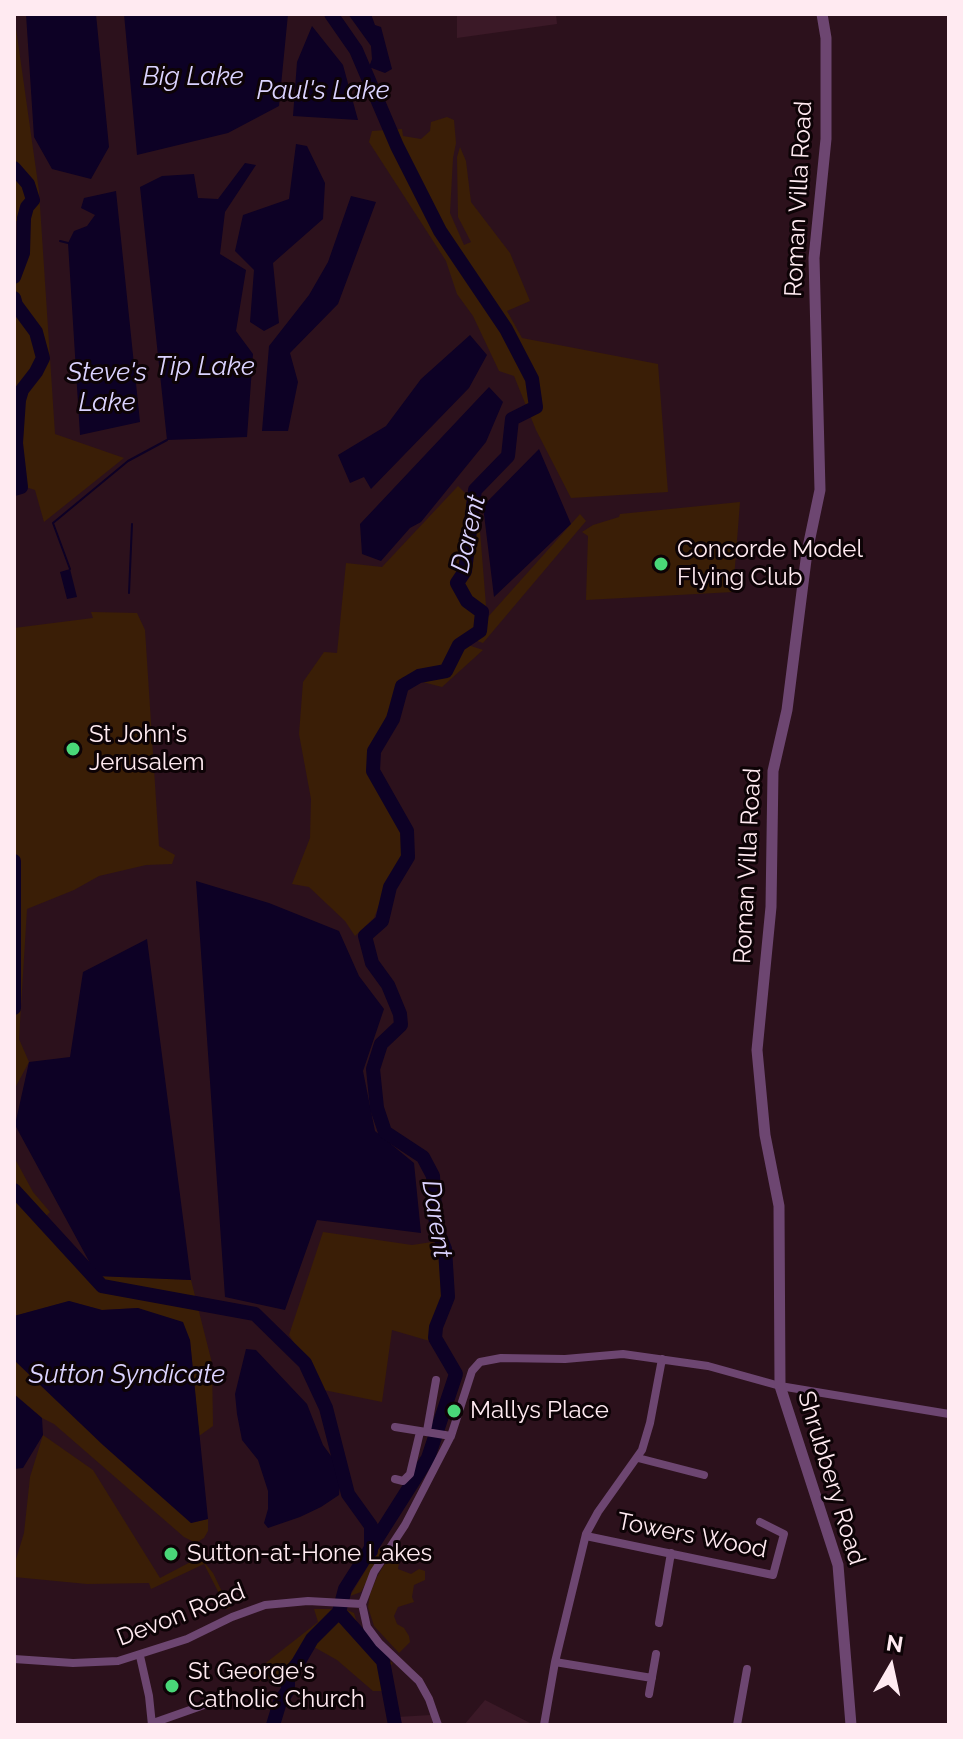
<!DOCTYPE html>
<style>
body{margin:0}
#map{position:relative;width:963px;height:1739px;overflow:hidden;background:#2c111c;font-family:Raleway,sans-serif}
canvas{display:block}
.frame{position:absolute;inset:0;border:16px solid #ffeaf1;pointer-events:none}
.north{position:absolute;left:851px;top:1627px;width:80px;height:80px;-webkit-text-stroke:6px #0d0306;paint-order:stroke;rotate:9deg;font-size:22px;font-weight:700;line-height:32px;text-align:center;color:#ffeaf1}
.north::after{content:'';display:block;margin:auto;width:28px;height:36px;background:#ffeaf1;clip-path:polygon(50% 0,100% 100%,50% 72%,0 100%)}
</style>
<div id="map">
<canvas width="963" height="1739"></canvas>
<div class="frame"></div>
<div class="north">N</div>
</div>
<script>
const context = document.querySelector('canvas').getContext('2d');
context.lineJoin = 'round';
function fill(path, color) { context.fillStyle = color; context.fill(path, 'evenodd'); }
const toPath = rows => new Path2D(rows.map(r => 'M' + r).join(''));
function stroke(path, color, width, dash) { context.strokeStyle = color; context.lineWidth = width; context.lineCap = dash ? 'butt' : 'round'; context.setLineDash(dash || []); context.stroke(path); }
function drawText(font, color, halo, rows, align = 'center') {
  context.font = font + ' Raleway,sans-serif'; context.lineWidth = 6; context.setLineDash([]); context.textBaseline = 'middle'; context.strokeStyle = halo; context.fillStyle = color; for (const [text, x, y, turn = 0] of rows) {
    context.save(); context.translate(x, y); context.rotate((+turn || 0) * Math.PI / 180); context.textAlign = isNaN(turn) ? turn : align; if (halo) context.strokeText(text, 0, 0); context.fillText(text, 0, 0); context.restore();
  }
}
fill(toPath([
 [457,14,556,14,557,24,457,38],
 [485,1700,534,1725,464,1725],
 [431,1715,433,1725,398,1725,397,1717]
]), '#3b1927');
fill(toPath([
 [14,14,39,191,55,434,124,458,44,522,35,490,16,484,14,461,14,266,21,250,22,221,14,221],
 [447,117,454,120,456,143,453,158,450,213,464,245,471,242,458,217,457,157,460,147,466,161,471,202,510,253,530,301,507,311,522,338,658,364,668,492,571,498,536,430,514,376,499,371,473,316,457,294,446,261,369,142,372,131,402,129,403,136,421,139,430,131,431,122],
 [458,486,478,506,487,618,580,514,586,521,483,643,466,637,459,642,483,650,442,687,403,677,370,754,373,781,404,834,401,859,388,882,374,918,355,936,345,921,309,887,292,884,310,838,311,799,299,734,303,682,324,652,337,653,346,563,382,567],
 [740,502,733,592,586,600,588,536,582,532,593,525,619,517,620,514],
 [91,612,137,613,145,630,159,846,175,855,172,864,146,865,99,876,74,890,27,909,19,1039,29,1062,14,1090,14,628,93,618],
 [14,1157,33,1192,50,1212,38,1224,92,1284,97,1276,191,1280,212,1363,213,1426,199,1436,190,1340,138,1308,102,1310,69,1301,14,1316],
 [323,1232,412,1245,432,1242,440,1246,445,1295,435,1321,433,1342,392,1330,382,1402,324,1390,289,1335],
 [14,1360,103,1445,191,1523,208,1519,208,1531,204,1538,196,1543,184,1537,54,1424,42,1418,14,1394],
 [43,1435,93,1470,160,1578,200,1557,213,1573,230,1608,227,1609,204,1564,151,1589,149,1583,87,1584,14,1577,14,1566,24,1533,30,1477],
 [379,1548,383,1549,361,1592,350,1596],
 [392,1552,400,1557,398,1569,411,1574,419,1569,425,1571,425,1580,414,1585,412,1597,414,1602,398,1607,394,1616,397,1624,404,1628,409,1636,410,1642,399,1653,374,1626,368,1607,370,1594,377,1577],
 [314,1609,332,1609,332,1616,342,1625,346,1623,347,1610,354,1613,358,1626,384,1658,393,1663,384,1673,385,1691,373,1691,337,1660,314,1647,294,1674,258,1681,253,1673,318,1622]
]), '#3a1e06');
fill(toPath([
 [26,14,96,14,109,147,91,179,52,169,34,137],
 [124,14,288,14,279,106,228,133,137,155],
 [348,14,371,14,375,25,381,27,392,69,385,73,369,67,372,59,371,46],
 [312,26,343,65,358,120,293,116,297,62],
 [296,144,307,146,325,183,323,219,273,263,279,323,264,331,250,322,254,270,235,251,243,215,289,199],
 [245,163,256,165,225,212,220,254,246,270,236,331,253,354,247,437,167,440,140,187,162,176,194,174,198,198,218,199],
 [116,191,140,422,80,435,68,243,74,231,87,226,95,215,81,208,84,198],
 [351,196,376,202,338,304,290,353,298,382,288,431,262,431,269,346,309,295,328,262],
 [470,335,487,355,469,388,371,489,364,477,350,483,338,455,386,426,421,379],
 [489,387,503,402,486,442,421,522,410,528,381,561,362,554,360,524],
 [539,449,571,524,494,597,483,506],
 [70,569,77,597,67,599,60,572],
 [196,881,269,903,339,931,359,976,384,1009,363,1071,375,1131,414,1163,421,1233,317,1220,285,1310,225,1297],
 [147,939,191,1280,97,1276,15,1125,29,1062,70,1057,83,972],
 [69,1301,102,1310,138,1308,183,1322,190,1340,208,1519,191,1523,103,1445,14,1360,14,1316],
 [246,1349,256,1350,307,1404,323,1445,334,1460,340,1485,339,1495,321,1507,300,1517,268,1528,264,1523,268,1509,268,1491,258,1460,242,1440,237,1414,235,1394],
 [14,1394,42,1418,43,1435,23,1468,14,1469]
]), '#0d0125');
stroke(toPath([
 [60,241,68,243],
 [70,569,53,523,128,461,167,440],
 [129,593,132,524]
]), '#0d0125', 2);
stroke(toPath([
 [14,168,28,184,33,200,27,207,24,218,23,253,14,277],
 [14,298,16,305,36,332,43,358,36,372,22,390,19,400,16,443,21,487,14,489],
 [14,861,14,1008],
 [14,1190,102,1286,255,1314,305,1363,326,1408,348,1494,371,1526,371,1551],
 [339,1612,383,1661,395,1725],
 [273,1725,280,1702,288,1690,288,1675,298,1663,312,1639,339,1612,345,1589,428,1458,456,1374,435,1338,436,1327,448,1297,445,1249,436,1227,433,1176,423,1157,385,1132,377,1108,373,1069,381,1044,401,1025,400,1014,388,985,372,963,365,936,382,921,390,887,408,857,407,831,373,771,374,751,393,719,402,686,419,676,446,671,459,645,480,631,482,612,467,601,457,583,465,571,475,490,508,456,512,419,536,407,532,379,506,329,440,231,397,146,356,50,331,14]
]), '#0d0125', 14);
stroke(toPath([
 [395,1427,451,1436],
 [427,1431,436,1380],
 [638,1458,704,1475],
 [395,1479,403,1481,410,1474,420,1432],
 [586,1536,773,1575,784,1534,760,1522],
 [659,1623,671,1553],
 [140,1656,149,1696,152,1725],
 [14,1659,73,1663,118,1661,187,1639,232,1617,265,1605,308,1601,362,1604],
 [555,1662,652,1678],
 [649,1694,656,1654],
 [153,1723,224,1698],
 [438,1725,429,1699,419,1681,379,1643,367,1627,362,1604,374,1572,405,1525,451,1436,472,1371,480,1362,501,1358,565,1359,623,1354,708,1366,780,1386,949,1414],
 [544,1725,555,1662,586,1534,598,1512,642,1450,650,1423,662,1359],
 [737,1725,747,1669]
]), '#6d4671', 8);
stroke(toPath([
 [822,14,826,38,826,139,814,258,820,490,807,552,787,710,773,771,771,907,757,1050,765,1135,779,1206,780,1386,838,1565,851,1725]
]), '#6d4671', 11);
for (const [x, y, r, color] of [
 [661,564,8,"#49d778"],
 [73,749,8,"#49d778"],
 [454,1411,8,"#49d778"],
 [171,1554,8,"#49d778"],
 [172,1686,8,"#49d778"]
]) { const dot = new Path2D(); dot.arc(x, y, r, 0, 2 * Math.PI); context.fillStyle = color; context.fill(dot); stroke(dot, '#0d0306', 3); }
drawText('24px', '#ffeaf1', '#0d0306', [
 ["Roman Villa Road",799,199,-87],
 ["Roman Villa Road",748,866,-87],
 ["Shrubbery Road",831,1478,73],
 ["Towers Wood",692,1536,11],
 ["Devon Road",181,1615,-21]
]);
drawText('24px', '#ffeaf1', '#0d0306', [
 ["Concorde Model",677,550],
 ["Flying Club",677,578],
 ["St John's",89,735],
 ["Jerusalem",89,763],
 ["Mallys Place",470,1411],
 ["Sutton-at-Hone Lakes",187,1554],
 ["St George's",188,1672],
 ["Catholic Church",188,1700]
], 'left');
drawText('italic 26px', '#dbd3ff', '#0d0306', [
 ["Big Lake",193,77],
 ["Paul's Lake",323,91],
 ["Tip Lake",205,367],
 ["Steve's",107,373],
 ["Lake",107,403],
 ["Darent",469,534,-77],
 ["Darent",436,1219,81],
 ["Sutton Syndicate",127,1375]
]);
</script>
